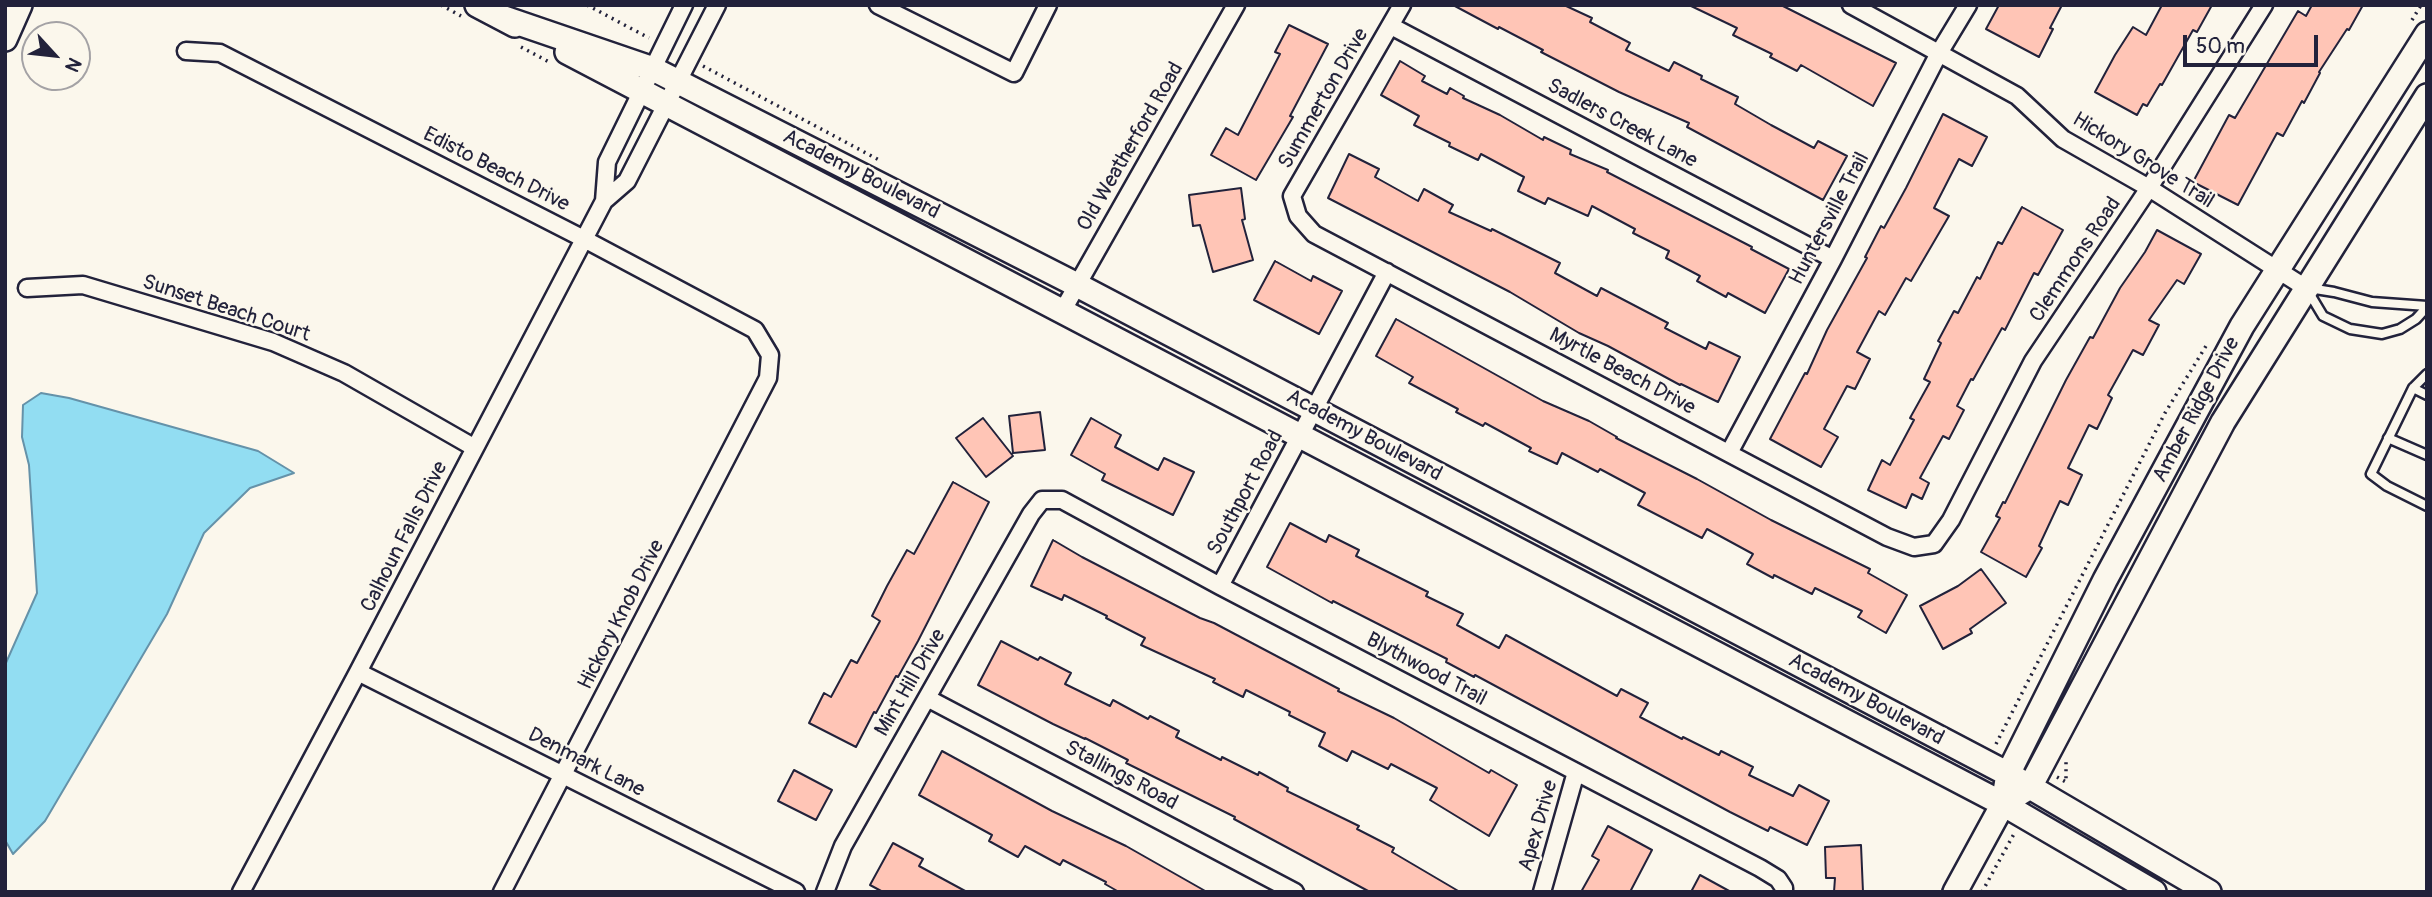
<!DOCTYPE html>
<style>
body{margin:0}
#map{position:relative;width:2432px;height:897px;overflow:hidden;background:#fbf7ec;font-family:Pangolin,sans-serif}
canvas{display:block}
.frame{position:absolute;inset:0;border:7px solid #22223b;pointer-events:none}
.north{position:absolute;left:21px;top:21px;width:70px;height:70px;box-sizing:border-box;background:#fbf7ec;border:2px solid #a4a2a5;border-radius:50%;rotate:117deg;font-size:19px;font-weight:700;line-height:28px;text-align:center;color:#22223b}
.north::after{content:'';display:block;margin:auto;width:24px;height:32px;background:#22223b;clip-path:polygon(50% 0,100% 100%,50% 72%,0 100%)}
.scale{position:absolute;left:2183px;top:35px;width:135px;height:32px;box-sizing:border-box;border:4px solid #22223b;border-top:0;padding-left:9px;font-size:21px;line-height:24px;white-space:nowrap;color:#22223b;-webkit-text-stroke:5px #fbf7ec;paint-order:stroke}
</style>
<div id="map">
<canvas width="2432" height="897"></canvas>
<div class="frame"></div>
<div class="north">N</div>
<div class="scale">50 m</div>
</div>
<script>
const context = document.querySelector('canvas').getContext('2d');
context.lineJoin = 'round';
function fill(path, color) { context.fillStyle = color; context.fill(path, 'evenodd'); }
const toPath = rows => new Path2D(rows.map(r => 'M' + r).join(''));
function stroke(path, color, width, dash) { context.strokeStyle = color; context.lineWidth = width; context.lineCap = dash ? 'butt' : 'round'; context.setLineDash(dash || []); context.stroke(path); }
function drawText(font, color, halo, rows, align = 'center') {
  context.font = font + ' Pangolin,sans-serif'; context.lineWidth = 5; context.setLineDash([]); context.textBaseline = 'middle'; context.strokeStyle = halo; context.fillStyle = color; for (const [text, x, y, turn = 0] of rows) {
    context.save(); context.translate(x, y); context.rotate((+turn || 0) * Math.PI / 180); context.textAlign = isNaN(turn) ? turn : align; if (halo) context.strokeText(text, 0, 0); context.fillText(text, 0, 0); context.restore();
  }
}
const water = toPath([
 [41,393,69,398,258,451,294,473,250,488,204,533,167,614,45,821,13,854,5,840,5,665,37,593,29,465,22,437,23,405,41,393]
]);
fill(water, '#92ddf2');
stroke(water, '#6592a9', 2);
const building = toPath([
 [1453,5,1564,5,1592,18,1590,22,1630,43,1626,50,1669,71,1674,62,1702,76,1701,79,1738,97,1735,104,1771,125,1814,148,1818,141,1847,156,1823,200,1687,127,1689,123,1619,92,1541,52,1543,50,1499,27,1498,29,1453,5],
 [1689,5,1781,5,1896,63,1873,106,1801,65,1797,71,1770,57,1772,54,1733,35,1737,28,1689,5],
 [1999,5,2062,5,2050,28,2053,29,2039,57,1986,29,1999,5],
 [2162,5,2212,5,2197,32,2193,30,2162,85,2160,84,2147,106,2143,104,2137,115,2095,92,2115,55,2133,27,2146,35,2162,5],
 [2312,5,2363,5,2349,30,2347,29,2319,72,2320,73,2304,103,2302,101,2283,136,2277,133,2238,205,2193,182,2229,115,2235,118,2298,11,2306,16,2312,5],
 [1289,25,1328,44,1290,116,1293,117,1256,180,1211,155,1226,128,1238,135,1280,54,1275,52,1289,25],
 [1400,61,1425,76,1422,81,1447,94,1450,88,1464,96,1463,98,1500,115,1543,140,1544,137,1571,150,1570,154,1608,170,1607,172,1752,247,1751,249,1789,269,1765,313,1728,293,1726,297,1697,281,1700,276,1666,258,1669,251,1633,233,1635,229,1592,206,1588,216,1548,198,1545,204,1518,191,1524,177,1481,154,1478,160,1449,146,1450,143,1414,125,1419,116,1381,95,1400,61],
 [1943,114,1987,137,1972,166,1959,159,1934,208,1949,216,1911,281,1906,278,1885,315,1879,311,1857,352,1870,359,1855,389,1847,386,1824,429,1838,437,1821,467,1770,439,1805,373,1807,374,1827,330,1867,258,1865,257,1881,226,1884,228,1906,188,1943,114],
 [1349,154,1379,169,1375,177,1418,201,1424,189,1453,205,1449,212,1491,231,1492,229,1560,263,1555,273,1597,296,1601,288,1668,323,1665,328,1706,349,1709,342,1740,357,1718,402,1681,384,1680,385,1608,346,1579,333,1510,292,1328,198,1349,154],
 [1241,188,1245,219,1242,220,1253,260,1213,272,1200,225,1193,226,1189,195,1241,188],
 [2022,207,2063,230,2038,275,2034,273,2005,330,2002,328,1973,380,1971,379,1957,406,1964,410,1949,439,1943,436,1920,478,1929,483,1922,499,1912,494,1906,508,1868,490,1882,460,1890,465,1914,420,1910,418,1930,382,1924,379,1941,343,1938,341,1954,311,1958,313,1977,277,1980,279,1998,242,2002,244,2022,207],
 [2157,230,2201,254,2184,284,2177,280,2149,320,2159,325,2143,355,2133,350,2108,395,2112,398,2097,429,2089,425,2068,468,2082,475,2068,505,2060,501,2039,546,2042,548,2026,577,1981,552,2000,518,1996,516,2003,502,2005,503,2066,380,2090,337,2093,338,2120,288,2145,252,2157,230],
 [1275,261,1311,281,1313,276,1342,291,1319,334,1254,300,1275,261],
 [1396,319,1543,401,1589,421,1617,437,1616,438,1697,479,1771,520,1870,569,1868,573,1907,595,1886,633,1858,617,1862,611,1815,588,1812,594,1774,575,1773,578,1747,564,1753,554,1707,529,1702,538,1638,505,1645,493,1600,469,1598,472,1562,453,1557,464,1529,451,1531,448,1485,423,1483,426,1456,412,1458,409,1409,383,1413,377,1376,356,1396,319],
 [1040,412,1045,450,1013,453,1009,416,1040,412],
 [983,418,1013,456,986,477,956,438,983,418],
 [1091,418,1121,435,1115,447,1158,470,1164,458,1194,472,1173,515,1102,480,1105,474,1071,455,1091,418],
 [953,482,989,502,918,641,898,677,896,676,876,713,874,712,856,747,809,723,824,693,831,697,851,660,857,663,880,621,872,616,887,586,907,550,914,554,953,482],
 [1290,523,1326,542,1329,535,1359,550,1356,556,1428,592,1426,596,1463,614,1457,625,1499,648,1506,635,1617,696,1621,689,1648,703,1640,717,1682,739,1683,737,1719,755,1721,751,1753,767,1749,775,1793,796,1799,785,1829,801,1807,845,1770,827,1768,831,1730,812,1475,675,1474,677,1446,662,1447,659,1333,601,1332,603,1267,567,1290,523],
 [1053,540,1082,557,1200,618,1214,623,1339,689,1338,691,1394,718,1489,773,1491,770,1517,785,1489,836,1430,800,1437,788,1391,764,1388,769,1352,751,1347,761,1319,746,1325,733,1289,715,1290,712,1246,690,1243,697,1213,682,1215,679,1141,645,1145,638,1106,618,1107,616,1064,595,1062,600,1031,586,1053,540],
 [1981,569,2006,603,1970,629,1972,633,1943,649,1920,606,1958,586,1981,569],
 [1001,641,1038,660,1040,657,1071,673,1065,684,1110,706,1113,700,1148,719,1150,716,1179,731,1176,737,1221,760,1222,757,1258,775,1259,772,1288,788,1287,791,1359,826,1357,829,1394,848,1392,852,1460,892,1370,892,1234,819,1235,817,1126,763,1128,760,1085,738,1085,739,1053,724,978,685,1001,641],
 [942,751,1052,811,1126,846,1207,892,1119,892,1105,884,1106,882,1063,860,1060,865,1025,846,1018,857,989,841,992,835,919,795,942,751],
 [794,770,832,790,816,820,778,801,794,770],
 [1608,826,1652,850,1630,892,1581,892,1599,860,1592,856,1608,826],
 [893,843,923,859,919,866,967,892,883,892,870,885,893,843],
 [1861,845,1863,892,1834,892,1835,878,1826,878,1825,847,1861,845],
 [1700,875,1731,892,1691,892,1700,875]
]);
fill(building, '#ffc5b6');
stroke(building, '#22223b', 2);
const lane = toPath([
 [2309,288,2334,292,2372,302,2427,306],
 [2308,291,2323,316,2350,329,2382,334,2400,329,2416,319,2427,307],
 [2427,374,2413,388,2371,474,2387,486,2427,506],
 [2413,388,2427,395],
 [2388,438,2427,455]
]);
const street = toPath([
 [878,5,1014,73,1048,5],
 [1402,5,1292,196,1298,216,1314,234,1887,537,1914,547,1934,544,1951,520,2033,361,2149,188,2264,5],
 [1851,5,2017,96,2063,139,2149,188,2306,288],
 [1391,26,1833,259],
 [186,51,220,53,584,239,755,330,770,355,768,378,502,892],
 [604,201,607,162,684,5],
 [27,288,83,285,273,342,344,373,475,448],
 [1063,310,1236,5],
 [1729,453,1833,259,1939,53,1968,5],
 [1220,586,1387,272],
 [358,672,796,892],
 [927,698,1295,892],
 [241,892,358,672,604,201,627,181,717,5],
 [825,892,843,846,1031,514,1042,500,1062,500,1220,586,1760,868,1778,879,1784,888,1784,892],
 [1542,892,1576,772]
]);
const secondary = toPath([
 [477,5,515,25],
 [501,17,653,69,1077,285,2008,774,2209,892],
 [5,39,20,5],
 [567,52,2003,804,2154,892],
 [2017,795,2030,787,2223,422,2427,96],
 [1955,892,2003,804,2008,774,2105,580,2242,326,2427,34]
]);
stroke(lane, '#22223b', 13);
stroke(street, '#22223b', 21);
stroke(secondary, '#22223b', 28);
stroke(toPath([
 [441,5,461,16],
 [587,5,649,38],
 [2412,20,2421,5],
 [521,47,551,63],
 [703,66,881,161],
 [1996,744,2165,413,2206,346],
 [2057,777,2066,782,2066,761],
 [1982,892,2015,832]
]), '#22223b', 3.5, [2, 5]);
stroke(lane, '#fbf7ec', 8);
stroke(street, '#fbf7ec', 16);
stroke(secondary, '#fbf7ec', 23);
drawText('21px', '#22223b', '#fbf7ec', [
 ["Summerton Drive",1324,99,-60],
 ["Sadlers Creek Lane",1622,124,28],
 ["Old Weatherford Road",1131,147,-60],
 ["Hickory Grove Trail",2143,161,32],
 ["Edisto Beach Drive",496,170,27],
 ["Academy Boulevard",861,175,27],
 ["Huntersville Trail",1830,219,-62],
 ["Clemmons Road",2076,260,-56],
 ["Sunset Beach Court",226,309,18],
 ["Myrtle Beach Drive",1622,372,28],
 ["Amber Ridge Drive",2197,410,-62],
 ["Academy Boulevard",1364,436,28],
 ["Southport Road",1246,493,-62],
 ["Calhoun Falls Drive",405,537,-63],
 ["Hickory Knob Drive",622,615,-63],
 ["Blythwood Trail",1426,670,28],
 ["Mint Hill Drive",911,683,-60],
 ["Academy Boulevard",1866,700,28],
 ["Denmark Lane",586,763,27],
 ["Stallings Road",1121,776,28],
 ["Apex Drive",1539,826,-74]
]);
</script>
